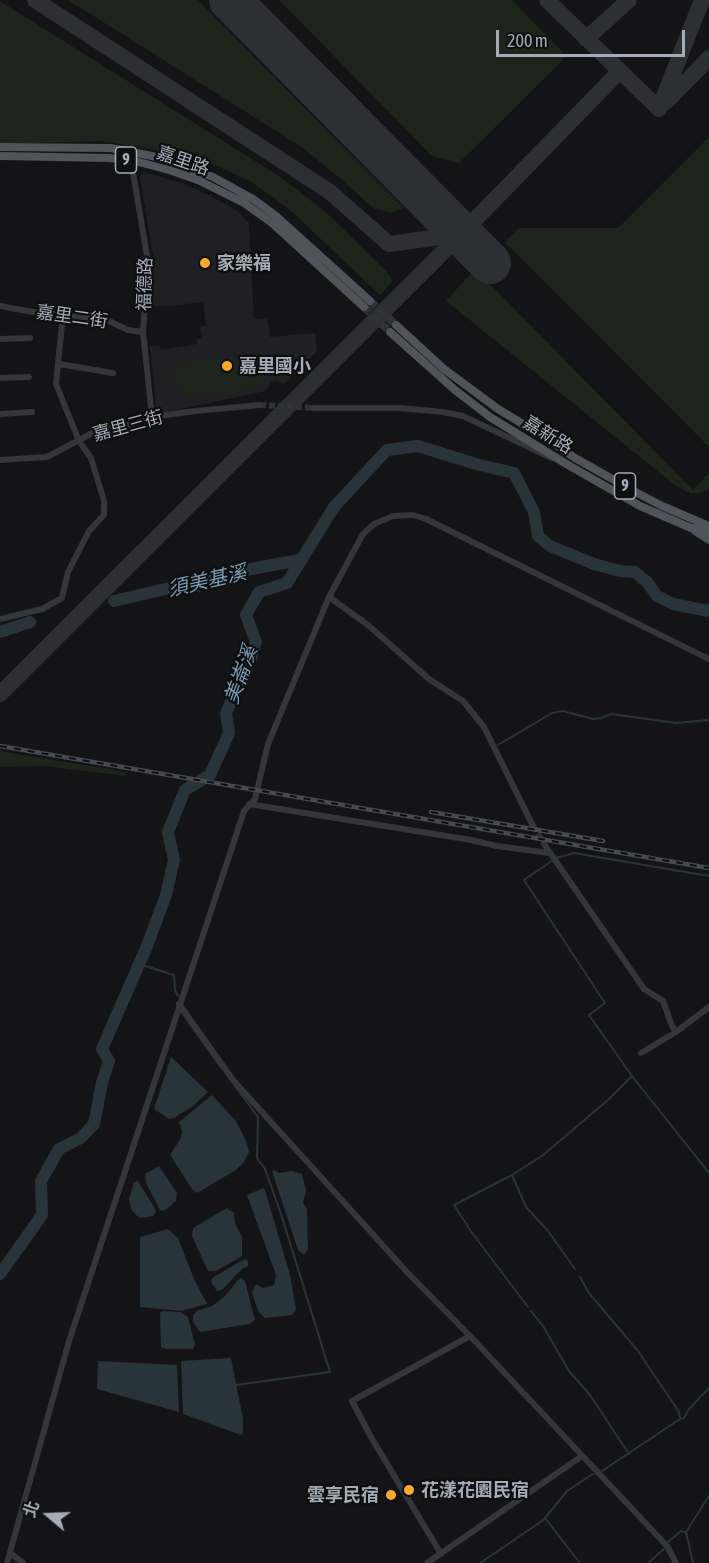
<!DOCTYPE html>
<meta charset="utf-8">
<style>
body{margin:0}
#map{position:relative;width:709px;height:1563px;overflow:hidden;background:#141416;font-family:"Asap Condensed","Noto Sans TC",sans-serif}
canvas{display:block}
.north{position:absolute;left:18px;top:1485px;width:60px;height:60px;-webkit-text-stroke:4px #0f0f11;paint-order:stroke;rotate:289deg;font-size:16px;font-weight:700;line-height:24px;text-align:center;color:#a5abb7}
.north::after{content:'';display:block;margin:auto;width:21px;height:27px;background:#a5abb7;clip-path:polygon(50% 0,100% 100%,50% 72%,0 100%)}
.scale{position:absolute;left:496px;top:30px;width:189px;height:27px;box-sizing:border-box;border:3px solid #a5abb7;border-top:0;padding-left:8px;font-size:18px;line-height:21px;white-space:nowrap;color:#a5abb7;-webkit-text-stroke:4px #0f0f11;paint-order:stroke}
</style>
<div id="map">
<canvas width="709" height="1563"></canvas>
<div class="north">北</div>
<div class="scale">200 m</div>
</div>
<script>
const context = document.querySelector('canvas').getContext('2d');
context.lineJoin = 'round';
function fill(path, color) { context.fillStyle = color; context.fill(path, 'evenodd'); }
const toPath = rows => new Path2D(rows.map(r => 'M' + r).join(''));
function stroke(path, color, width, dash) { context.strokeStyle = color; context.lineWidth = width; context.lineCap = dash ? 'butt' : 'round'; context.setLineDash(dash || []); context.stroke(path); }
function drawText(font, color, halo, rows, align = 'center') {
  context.font = font + ' "Asap Condensed","Noto Sans TC",sans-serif'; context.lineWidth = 4.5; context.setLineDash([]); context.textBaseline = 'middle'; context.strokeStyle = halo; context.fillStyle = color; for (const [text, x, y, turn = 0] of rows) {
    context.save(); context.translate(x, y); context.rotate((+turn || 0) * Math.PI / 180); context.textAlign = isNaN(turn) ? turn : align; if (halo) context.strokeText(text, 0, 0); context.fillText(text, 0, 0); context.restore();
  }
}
fill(toPath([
 [144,172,184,184,207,194,236,210,249,223,254,319,267,318,270,337,315,333,317,351,284,384,276,381,271,382,266,391,157,414,150,346,159,345,161,350,197,344,197,339,202,338,200,327,206,326,203,302,168,306,151,305,154,261,140,177]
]), '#202023');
fill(toPath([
 [68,0,198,0,404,208,391,213,373,208,341,179,300,146],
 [279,0,512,0,564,53,563,60,459,163,432,156],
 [0,1,279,176,327,213,390,275,392,282,380,295,290,210,250,181,199,158,102,141,0,144],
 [709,137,709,447,505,242,519,228,618,228],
 [475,269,693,490,709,473,709,489,700,493,690,493,676,486,446,301],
 [269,353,271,358,258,360,263,366,265,375,260,384,254,389,188,396,184,395,173,379,176,371,183,363],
 [0,751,126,772,125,776,44,766,0,767]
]), '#1c241c');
fill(toPath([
 [171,1057,208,1092,192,1107,180,1114,175,1118,169,1119,154,1109],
 [212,1095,236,1121,246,1141,249,1152,244,1162,236,1170,197,1193,192,1189,170,1155,181,1138,182,1132,179,1122],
 [159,1166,177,1193,176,1201,164,1211,160,1210,146,1183,145,1174],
 [275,1170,279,1173,292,1171,302,1174,306,1190,303,1203,307,1209,308,1249,304,1255,298,1250,272,1171],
 [138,1181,154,1207,156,1212,153,1216,141,1218,136,1215,131,1209,129,1199,134,1182],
 [263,1188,265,1190,290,1275,296,1310,292,1315,265,1318,258,1311,252,1293,256,1284,263,1288,274,1285,276,1275,247,1195],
 [227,1208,234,1213,235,1223,242,1237,242,1256,216,1271,208,1271,192,1236,193,1228],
 [168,1229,178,1238,194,1279,207,1304,181,1311,140,1307,140,1237],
 [245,1259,248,1261,248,1266,242,1269,222,1290,217,1291,211,1282,212,1278],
 [240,1278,245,1281,255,1320,249,1324,200,1332,193,1322,193,1315,197,1311,212,1306,224,1297],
 [162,1311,180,1312,188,1317,195,1345,193,1349,166,1349,161,1347,160,1313],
 [231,1358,243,1419,243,1433,241,1435,183,1414,181,1361],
 [98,1361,177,1365,179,1412,97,1389]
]), '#29333a');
stroke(toPath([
 [498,745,552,713,563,711,593,719,601,718,611,714,676,723,709,720],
 [709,876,574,853,556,858,524,880,605,1003,589,1015,632,1076,709,1173],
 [139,964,174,975,175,990,178,996],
 [182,1013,222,1069],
 [234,1085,258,1117,257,1158,265,1169,281,1214,330,1372,236,1385],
 [512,1175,454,1205,470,1230,528,1307],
 [575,1269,548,1231,526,1207,512,1175,542,1156,609,1099,632,1076],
 [580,1277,589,1293,638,1351,679,1412,680,1419],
 [531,1311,543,1326,569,1371,590,1395,629,1454],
 [602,1471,680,1419,684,1418,689,1409,709,1388],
 [668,1542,681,1531,685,1532],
 [480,1563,545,1519],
 [580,1563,545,1518,567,1491,593,1474],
 [648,1563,664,1549],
 [693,1563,686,1532,709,1496]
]), '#29333a', 2);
stroke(toPath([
 [114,601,251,569,300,560],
 [0,632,30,622],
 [0,1274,42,1215,41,1181,59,1149,81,1138,94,1124,102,1083,109,1061,102,1049,147,946,166,895,174,860,168,832,185,790,210,775,229,733,226,713,251,659,256,642,246,615,259,592,287,583,334,507,387,450,418,446,476,464,514,473,534,512,538,536,550,546,594,564,620,571,635,572,647,582,657,596,673,604,709,611]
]), '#29333a', 12);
stroke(toPath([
 [35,0,330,192,389,244,461,234],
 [547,0,659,109],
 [586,39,629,0],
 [666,102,709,58],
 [659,109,702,0],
 [0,694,461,234,619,72]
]), '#2e2f33', 16);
stroke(toPath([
 [230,0,490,263]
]), '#2e2f33', 42);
stroke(toPath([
 [260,405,313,408],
 [533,826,546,847]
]), '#313236', 6, [6, 3]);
stroke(toPath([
 [370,301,396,325],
 [364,307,390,332]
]), '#313236', 8, [8, 4]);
stroke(toPath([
 [132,156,131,160,148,262,143,332,152,417],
 [0,306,33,312,107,320,128,330,143,332],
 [0,339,30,338],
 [59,364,113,373],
 [0,378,29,377],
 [313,408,399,408,443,412,463,416,552,458],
 [0,414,32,412],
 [0,460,47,457,98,430,130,425,152,417,195,411,260,405],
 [329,597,368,625,429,679,463,701,484,727,533,826],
 [0,619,42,609,62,598,68,572,89,531,104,515,104,501,91,458,79,441,56,384,63,314],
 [249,804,471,840,497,846,549,853],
 [546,847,644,989,663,1001,672,1026,676,1032,709,1007],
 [179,1004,233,1080,407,1272,470,1336,667,1546,676,1563],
 [641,1053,676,1032],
 [10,1553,23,1563],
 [441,1554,371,1437,352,1401,470,1336],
 [7,1563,69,1341,244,811,255,799,268,744,329,597,363,534,374,524,393,516,413,515,426,519,709,659],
 [427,1563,582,1456]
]), '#34363b', 6);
stroke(toPath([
 [0,147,111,148,157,157,213,177,253,199,276,216,370,301],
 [0,156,109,158,131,160,169,170,198,180,244,203,272,223,364,307],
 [396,325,444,369,498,409,546,438,575,458,630,489,660,505,709,526],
 [390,332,455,390,490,417,568,465,640,506,691,528,709,531],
 [695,531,709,540]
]), '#50535a', 8);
const rail = toPath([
 [0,746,709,868],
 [431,812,603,841]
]);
stroke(rail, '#474a50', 4.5);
stroke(rail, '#0f0f11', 2, [7]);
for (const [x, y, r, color] of [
 [205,263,6,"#fdaa24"],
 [227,366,6,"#fdaa24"],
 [409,1490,6,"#fdaa24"],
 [391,1495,6,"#fdaa24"]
]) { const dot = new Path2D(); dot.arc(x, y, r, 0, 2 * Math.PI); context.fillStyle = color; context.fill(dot); stroke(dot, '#0f0f11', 2); }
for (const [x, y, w] of [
 [126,160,21],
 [625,486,21]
]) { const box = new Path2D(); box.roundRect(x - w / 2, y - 13, w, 26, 4.5); context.fillStyle = '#0f0f11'; context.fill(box); stroke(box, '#a5abb7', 1.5); }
drawText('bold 16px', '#a5abb7', null, [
 ["9",126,160],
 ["9",625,486]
]);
drawText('18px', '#a5abb7', '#0f0f11', [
 ["嘉里路",183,161,19],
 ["福德路",145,284,-88],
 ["嘉里二街",72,317,8],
 ["嘉里三街",128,426,-15],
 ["嘉新路",548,435,32]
]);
drawText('bold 18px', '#a5abb7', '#0f0f11', [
 ["家樂福",217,263],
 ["嘉里國小",239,366],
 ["花漾花園民宿",421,1490],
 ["雲享民宿",379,1495,"right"]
], 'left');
drawText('italic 20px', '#799bb4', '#0f0f11', [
 ["須美基溪",207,581,-13],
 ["美崙溪",241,675,-70]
]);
</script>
